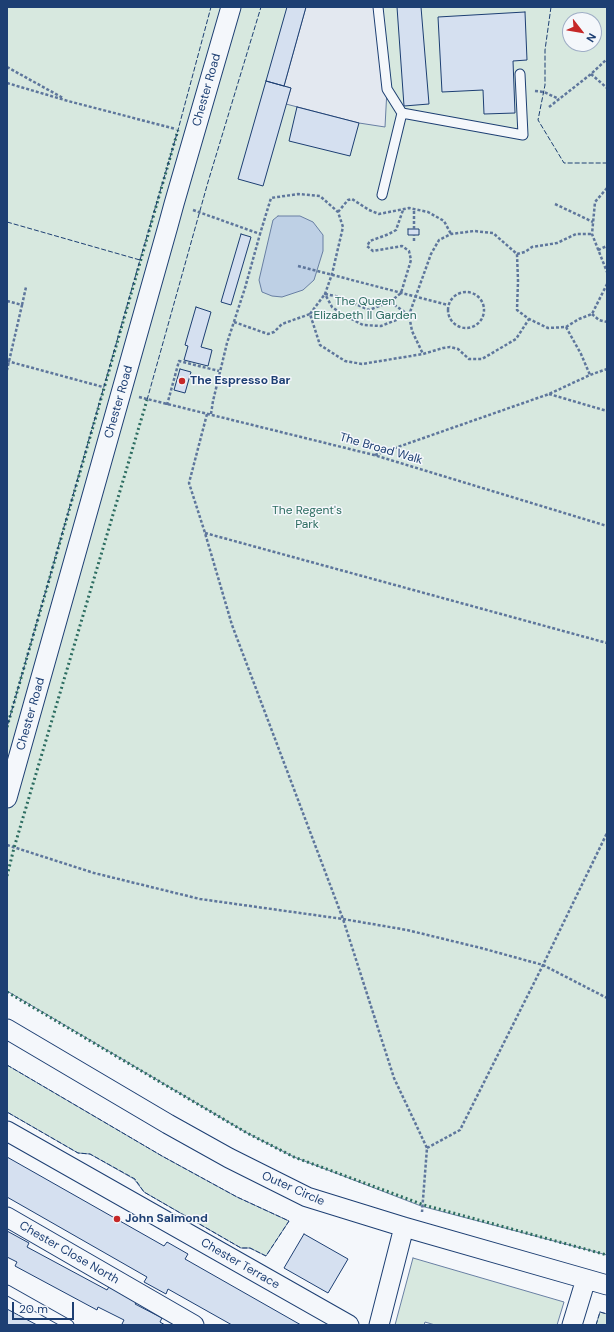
<!DOCTYPE html>
<style>
body{margin:0}
#map{position:relative;width:614px;height:1332px;overflow:hidden;background:#f4f7fb;font-family:"DM Sans",sans-serif}
canvas{display:block}
.frame{position:absolute;inset:0;border:8px solid #1d3f73;pointer-events:none}
.north{position:absolute;left:562px;top:12px;width:40px;height:40px;box-sizing:border-box;background:#f4f7fb;border:1px solid #9eadc5;border-radius:50%;rotate:121deg;font-size:11px;font-weight:700;line-height:16px;text-align:center;color:#1d3f73}
.north::after{content:'';display:block;margin:auto;width:14px;height:18px;background:#c62828;clip-path:polygon(50% 0,100% 100%,50% 72%,0 100%)}
.scale{position:absolute;left:12px;top:1302px;width:62px;height:18px;box-sizing:border-box;border:2px solid #1d3f73;border-top:0;padding-left:5px;font-size:12px;line-height:14px;white-space:nowrap;color:#1d3f73;-webkit-text-stroke:3px #f4f7fb;paint-order:stroke}
</style>
<div id="map">
<canvas width="614" height="1332"></canvas>
<div class="frame"></div>
<div class="north">N</div>
<div class="scale">20 m</div>
</div>
<script>
const context = document.querySelector('canvas').getContext('2d');
context.lineJoin = 'round';
function fill(path, color) { context.fillStyle = color; context.fill(path, 'evenodd'); }
const toPath = rows => new Path2D(rows.map(r => 'M' + r).join(''));
function stroke(path, color, width, dash) { context.strokeStyle = color; context.lineWidth = width; context.lineCap = dash ? 'butt' : 'round'; context.setLineDash(dash || []); context.stroke(path); }
function drawText(font, color, halo, rows, align = 'center') {
  context.font = font + ' "DM Sans",sans-serif'; context.lineWidth = 3; context.setLineDash([]); context.textBaseline = 'middle'; context.strokeStyle = halo; context.fillStyle = color; for (const [text, x, y, turn = 0] of rows) {
    context.save(); context.translate(x, y); context.rotate((+turn || 0) * Math.PI / 180); context.textAlign = isNaN(turn) ? turn : align; if (halo) context.strokeText(text, 0, 0); context.fillText(text, 0, 0); context.restore();
  }
}
const green = toPath([
 [7,7,607,7,607,1255,421,1206,294,1157,247,1133,7,991,7,7],
 [570,20,594,20,594,44,570,44,570,20],
 [7,1065,162,1156,237,1197,289,1221,266,1256,250,1248,241,1248,144,1192,134,1179,90,1154,78,1153,7,1112,7,1065],
 [413,1258,564,1302,557,1325,435,1325,425,1322,424,1325,395,1325,413,1258],
 [600,1312,607,1314,607,1325,596,1325,600,1312]
]);
fill(green, '#d7e8df');
stroke(green, '#687fa3', 1);
const parking = toPath([
 [306,7,378,7,387,89,385,127,359,123,286,104,291,88,284,86,306,7]
]);
fill(parking, '#e3e8f0');
stroke(parking, '#687fa3', 1);
const water = toPath([
 [278,216,300,216,313,222,323,235,323,251,314,280,303,290,282,297,272,296,262,292,259,280,273,220,278,216]
]);
fill(water, '#bed0e5');
stroke(water, '#687fa3', 1);
const building = toPath([
 [287,7,306,7,284,86,266,81,287,7],
 [397,7,421,7,429,104,404,106,397,7],
 [525,12,527,60,513,61,515,113,484,114,483,90,442,92,438,17,525,12],
 [266,81,291,88,263,186,238,179,266,81],
 [297,107,359,123,350,156,289,141,297,107],
 [408,229,419,229,419,235,408,235,408,229],
 [241,234,251,237,231,305,221,302,241,234],
 [196,307,211,312,201,347,212,350,208,366,184,360,188,346,185,345,196,307],
 [180,369,191,372,185,393,174,390,180,369],
 [7,1157,164,1246,167,1242,188,1254,185,1259,301,1325,232,1325,168,1289,166,1294,144,1282,147,1277,7,1197,7,1157],
 [7,1231,29,1243,27,1247,107,1290,110,1285,138,1300,135,1304,162,1318,160,1322,165,1325,125,1325,122,1324,124,1320,98,1307,97,1310,15,1266,17,1262,7,1257,7,1231],
 [304,1234,348,1259,328,1293,284,1268,304,1234],
 [7,1309,37,1325,7,1325,7,1309]
]);
fill(building, '#d5e0f0');
stroke(building, '#1d3f73', 1);
const lane = toPath([
 [378,7,387,89,402,113,523,135,520,74],
 [382,195,402,113],
 [7,1290,69,1325]
]);
const street = toPath([
 [7,798,168,226,174,204,231,7],
 [7,1029,168,1124,229,1158,307,1197,404,1227,607,1285],
 [7,1131,349,1325],
 [7,1217,194,1325],
 [379,1325,404,1227],
 [572,1325,586,1279]
]);
stroke(lane, '#1d3f73', 11);
stroke(street, '#1d3f73', 21);
stroke(toPath([
 [7,67,63,98],
 [591,74,607,88],
 [7,83,68,101,176,129],
 [535,91,544,92,559,99],
 [549,107,591,74,607,59],
 [607,188,595,202,592,234,607,272],
 [555,204,593,222],
 [193,210,260,234,271,198,298,194,320,196,338,212,343,227,332,274,325,294,332,307,342,314,363,325,381,326,409,315,431,254,439,240,451,234,474,231,493,233,517,254,518,281,517,310,529,319,548,328,566,327,579,319,592,314,607,284],
 [338,212,348,200,352,199,369,210,379,214,409,208,428,212,444,221,451,234],
 [414,229,414,209],
 [414,241,414,235],
 [598,250,607,246],
 [517,254,525,252,532,247,557,243,576,234,592,234],
 [298,266,448,305],
 '448 310a18 18 0 1 1 36 0a18 18 0 1 1-36 0Z',
 [7,301,22,305,7,370],
 [390,302,409,315,412,331,423,354],
 [22,305,26,287],
 [310,314,325,294,340,297,369,310,390,302,401,293,411,260,409,251,402,246,373,251,367,246,370,241,389,234,396,230,403,210],
 [592,314,599,320,607,322],
 [234,322,268,334,274,332,282,324,310,314,320,345,345,361,362,364,423,354,443,348,450,347,458,349,469,359,482,359,516,339,529,319],
 [566,327,581,354,590,375],
 [7,361,103,387],
 [549,394,607,411],
 [139,397,374,455,607,526],
 [167,405,179,361,219,371],
 [207,414,189,483,205,533,232,625,343,919,394,1078,427,1148,422,1212],
 [211,414,213,401,227,343,245,288,260,234],
 [375,455,549,394,590,375,607,369],
 [205,533,607,643],
 [7,845,94,873,200,899,343,919,407,930,481,948,543,965,607,998],
 [427,1148,460,1130,543,965,607,833]
]), '#5e769c', 2.5, [3, 2]);
stroke(lane, '#f4f7fb', 9);
stroke(street, '#f4f7fb', 19);
stroke(toPath([
 [7,727,178,130],
 [7,876,14,848,147,400],
 [7,992,247,1133,294,1157,424,1205,607,1255]
]), '#2c6c60', 3, [2, 3]);
stroke(toPath([
 [551,7,545,50,545,85,538,120,564,163,607,163],
 [7,222,140,260,7,727],
 [140,260,178,130,211,7],
 [147,400,208,182,261,7],
 [7,1065,162,1156,237,1197,289,1221,266,1256,250,1248,241,1248,144,1192,135,1179,90,1154,78,1153,7,1112],
 [596,1325,600,1312,607,1314]
]), '#1d3f73', 1, [5, 2]);
for (const [x, y, r, color] of [
 [182,381,4,"#c62828"],
 [117,1219,4,"#c62828"]
]) { const dot = new Path2D(); dot.arc(x, y, r, 0, 2 * Math.PI); context.fillStyle = color; context.fill(dot); stroke(dot, '#f4f7fb', 1.5); }
drawText('12px', '#1d3f73', '#f4f7fb', [
 ["Chester Road",207,90,-74],
 ["Chester Road",119,402,-74],
 ["The Broad Walk",381,449,16],
 ["Chester Road",31,714,-74],
 ["Outer Circle",293,1189,24],
 ["Chester Close North",69,1253,30],
 ["Chester Terrace",240,1264,30]
]);
drawText('12px', '#2c6c60', '#f4f7fb', [
 ["The Queen",365,302],
 ["Elizabeth II Garden",365,316],
 ["The Regent's",307,511],
 ["Park",307,525]
]);
drawText('bold 12px', '#1d3f73', '#f4f7fb', [
 ["The Espresso Bar",190,381],
 ["John Salmond",125,1219]
], 'left');
</script>
